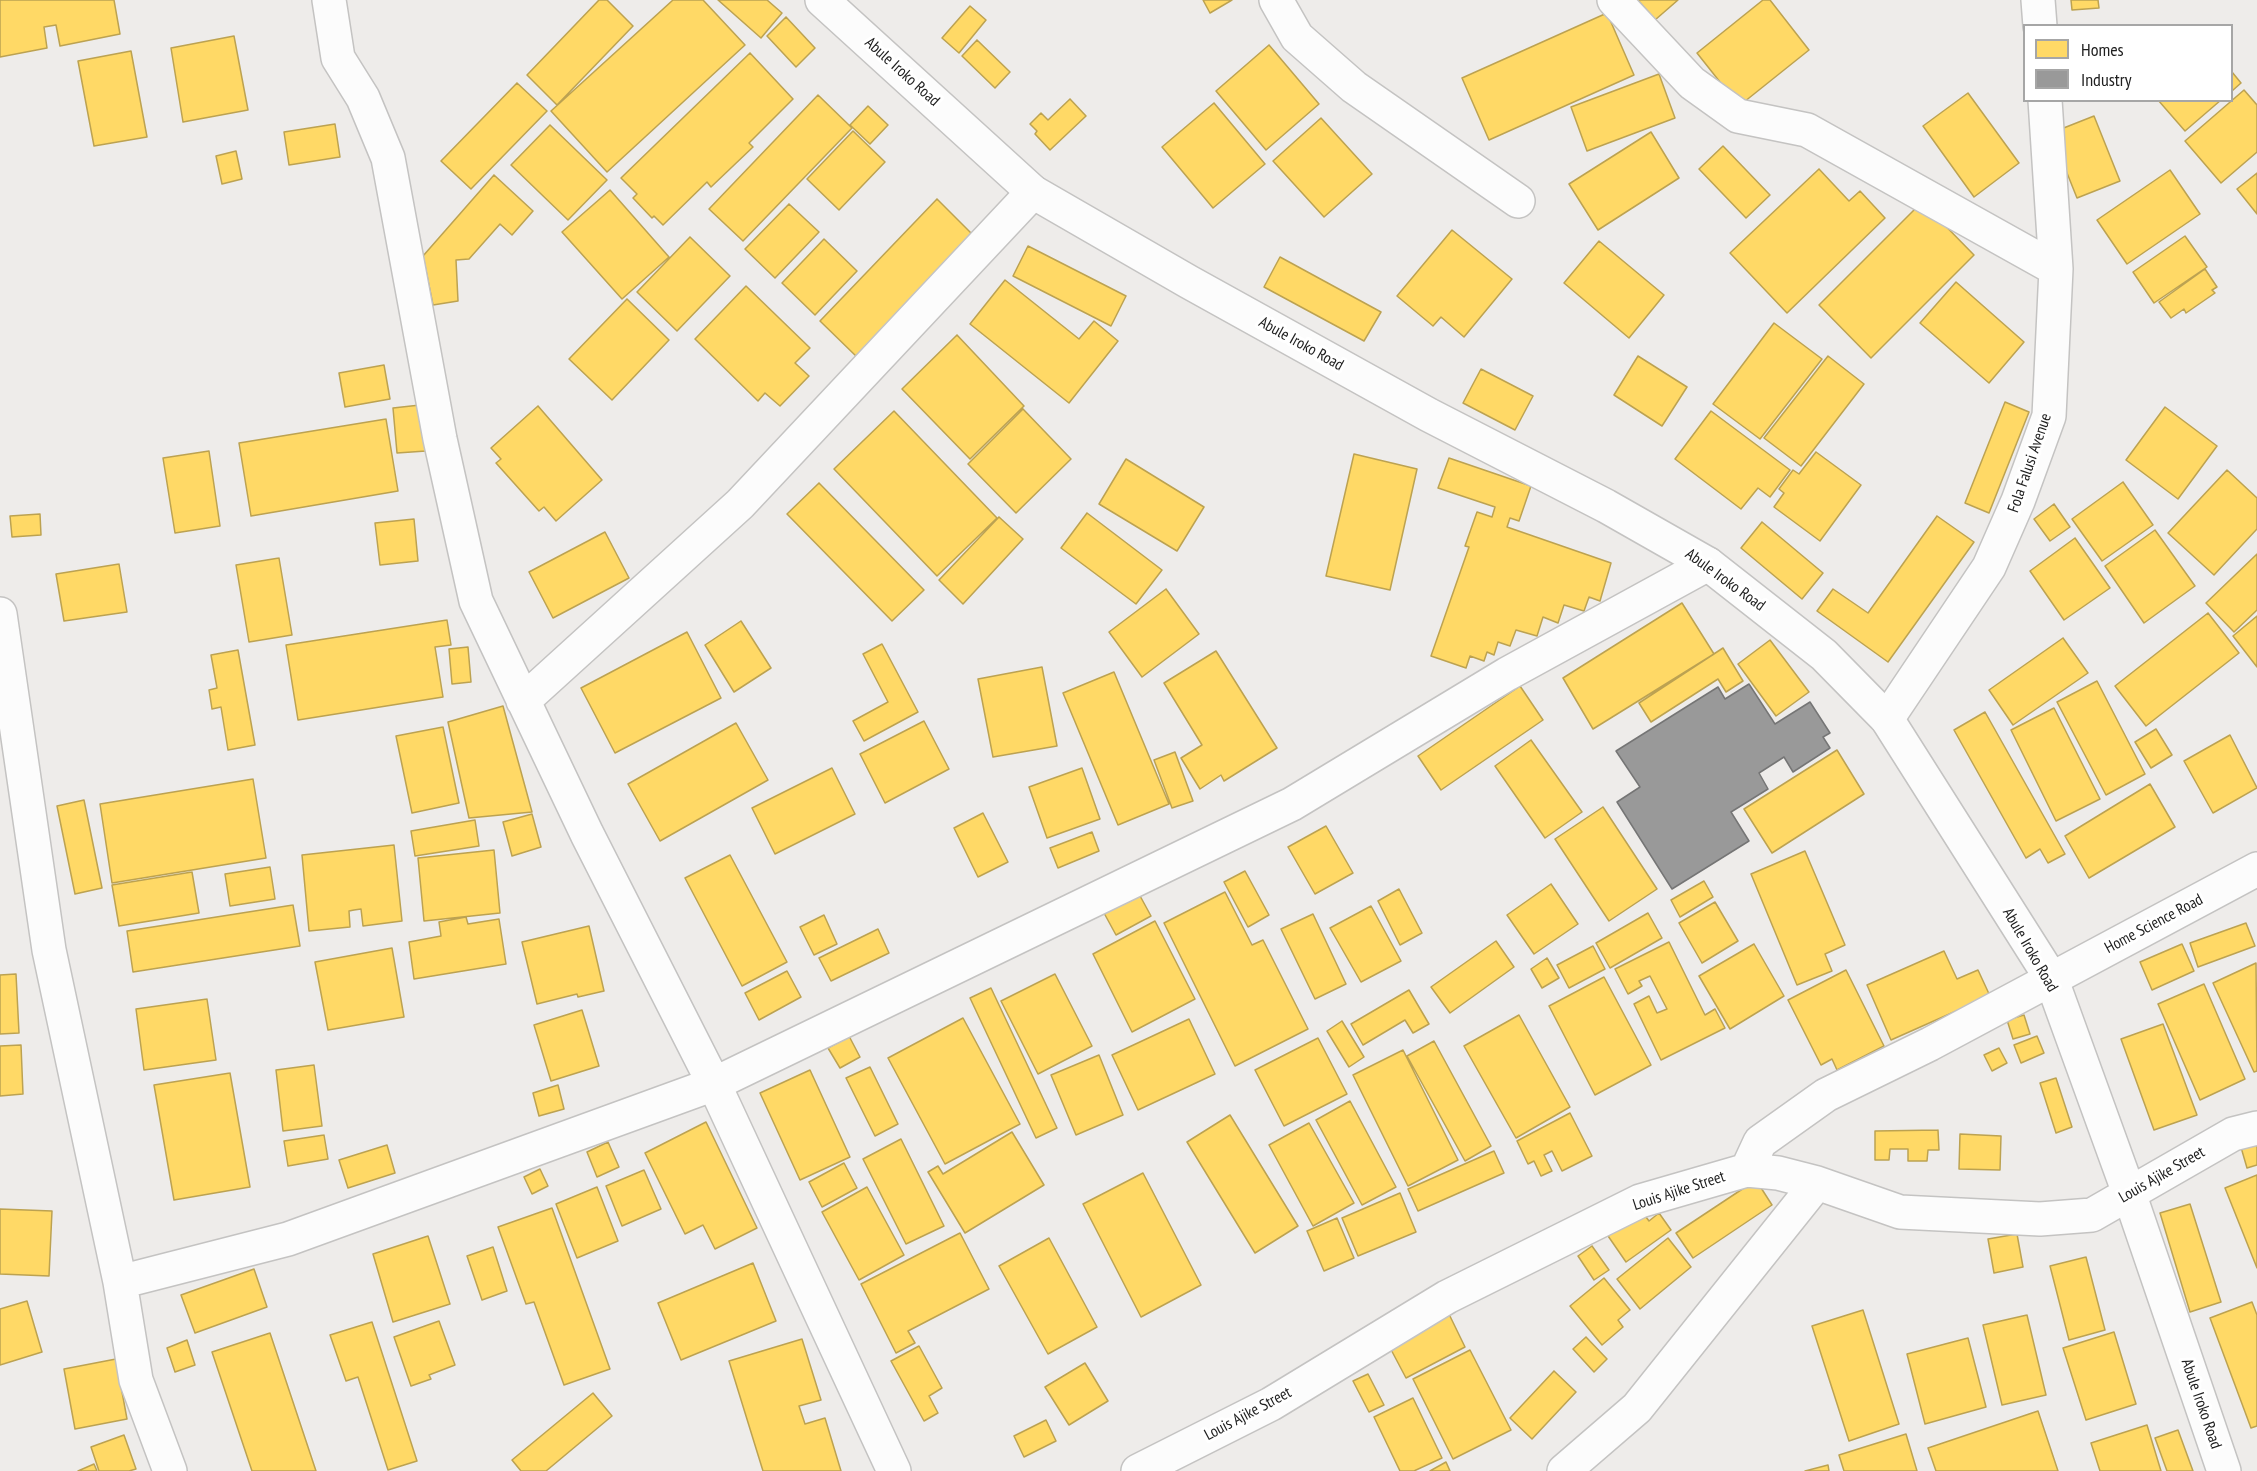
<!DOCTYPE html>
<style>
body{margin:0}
#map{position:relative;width:2257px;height:1471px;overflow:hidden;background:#eeecea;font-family:"PT Sans Narrow",sans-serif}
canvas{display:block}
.legend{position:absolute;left:2023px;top:24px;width:210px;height:78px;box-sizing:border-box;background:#fff;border:2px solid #a6a6a6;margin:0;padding:8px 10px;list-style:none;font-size:18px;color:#202020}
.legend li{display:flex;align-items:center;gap:12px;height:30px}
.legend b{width:30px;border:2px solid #a6a6a6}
</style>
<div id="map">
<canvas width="2257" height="1471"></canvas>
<ul class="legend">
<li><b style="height:16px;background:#ffd966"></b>Homes</li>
<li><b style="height:16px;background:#999"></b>Industry</li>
</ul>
</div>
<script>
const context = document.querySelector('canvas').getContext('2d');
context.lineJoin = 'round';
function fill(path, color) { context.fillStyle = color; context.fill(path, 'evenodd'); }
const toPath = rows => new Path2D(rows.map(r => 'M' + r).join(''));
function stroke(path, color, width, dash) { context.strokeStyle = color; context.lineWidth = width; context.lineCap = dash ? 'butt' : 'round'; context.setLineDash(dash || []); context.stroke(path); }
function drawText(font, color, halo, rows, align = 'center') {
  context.font = font + ' "PT Sans Narrow",sans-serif'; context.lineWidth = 6; context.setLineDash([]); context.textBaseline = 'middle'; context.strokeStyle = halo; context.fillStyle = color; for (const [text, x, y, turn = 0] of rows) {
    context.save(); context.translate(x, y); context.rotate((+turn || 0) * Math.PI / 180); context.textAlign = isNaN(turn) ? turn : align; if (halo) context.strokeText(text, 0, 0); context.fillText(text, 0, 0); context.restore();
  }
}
const homes = toPath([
 [0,0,114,0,120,34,60,46,56,25,44,27,47,48,0,57,0,0],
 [599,0,607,0,633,26,557,105,527,75,599,0],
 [673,0,703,0,745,45,607,172,551,111,673,0],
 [718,0,767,0,782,13,761,38,718,0],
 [1203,0,1232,0,1210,13,1203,0],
 [1638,0,1678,0,1655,20,1638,0],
 [1763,0,1770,0,1809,50,1739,106,1697,53,1763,0],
 [2071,0,2098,0,2099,8,2072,10,2071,0],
 [970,6,986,20,959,53,942,38,970,6],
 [1607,13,1634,75,1489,140,1462,78,1607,13],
 [786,17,815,48,796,67,767,36,786,17],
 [234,36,248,110,183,122,171,48,234,36],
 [977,40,1010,72,995,88,962,56,977,40],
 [1269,45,1319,104,1266,150,1216,91,1269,45],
 [131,51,147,137,94,146,78,61,131,51],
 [750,53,793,99,749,143,753,147,711,187,707,182,663,225,654,216,652,218,633,198,637,194,621,178,750,53],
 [2232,72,2241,83,2232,91,2232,72],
 [1659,74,1675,118,1587,151,1571,107,1659,74],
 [517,83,547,111,471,189,441,161,517,83],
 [2244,90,2257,105,2257,152,2221,183,2185,141,2244,90],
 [1968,93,2019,163,1974,197,1923,126,1968,93],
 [818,95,852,128,743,241,709,209,818,95],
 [1070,99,1086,116,1050,150,1035,134,1037,131,1030,124,1041,113,1048,120,1070,99],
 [2158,100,2221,100,2185,131,2158,100],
 [1214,103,1265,164,1213,208,1162,147,1214,103],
 [868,106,888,125,870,144,850,125,868,106],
 [2094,116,2120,181,2077,198,2051,133,2094,116],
 [1321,118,1372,174,1324,217,1273,161,1321,118],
 [335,124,340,157,289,165,284,132,335,124],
 [550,125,607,180,568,220,511,165,550,125],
 [853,131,885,162,839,210,807,179,853,131],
 [1651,132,1679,178,1598,230,1569,184,1651,132],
 [1723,146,1770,195,1746,218,1699,169,1723,146],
 [236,151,242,179,222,184,216,156,236,151],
 [1819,169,1849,201,1860,191,1885,218,1787,313,1730,253,1819,169],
 [2170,170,2200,214,2127,264,2097,220,2170,170],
 [2257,173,2257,214,2237,189,2257,173],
 [494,175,533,211,512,235,500,224,469,259,456,260,458,301,433,305,423,256,494,175],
 [610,190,669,257,622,299,562,232,610,190],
 [937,199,975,237,858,358,820,321,937,199],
 [1922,202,1974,255,1871,358,1819,305,1922,202],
 [789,204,819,232,775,278,745,249,789,204],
 [1452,230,1512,279,1464,337,1441,317,1433,326,1397,296,1452,230],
 [2185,236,2207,267,2154,303,2133,272,2185,236],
 [690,237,730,276,677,331,637,292,690,237],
 [824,239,857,271,815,315,782,283,824,239],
 [1599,241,1664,295,1629,338,1564,283,1599,241],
 [1028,246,1126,296,1111,326,1013,276,1028,246],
 [1280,257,1381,312,1364,341,1264,287,1280,257],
 [2205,269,2217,287,2212,290,2215,293,2186,313,2184,309,2171,318,2159,302,2205,269],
 [1005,280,1079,339,1094,321,1118,341,1069,403,970,324,1005,280],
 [1956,282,2024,342,1989,383,1920,323,1956,282],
 [746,286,810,348,795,363,809,376,780,406,765,393,758,401,695,339,746,286],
 [627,299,669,340,612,400,569,359,627,299],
 [1774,323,1822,359,1760,439,1713,404,1774,323],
 [957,335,1024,406,970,459,902,389,957,335],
 [1638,356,1687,387,1662,426,1614,395,1638,356],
 [1828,356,1864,384,1801,466,1764,438,1828,356],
 [384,365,390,399,345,407,339,373,384,365],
 [1481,369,1533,396,1515,430,1463,403,1481,369],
 [2005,402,2029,412,1989,513,1965,503,2005,402],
 [420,405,426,451,397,453,393,408,420,405],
 [538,406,602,480,556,521,544,507,539,511,496,463,501,459,491,448,538,406],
 [2165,407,2217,446,2178,499,2126,460,2165,407],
 [1023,409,1071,459,1016,513,968,464,1023,409],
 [894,411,997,518,937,576,834,469,894,411],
 [1711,411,1790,470,1770,497,1758,488,1741,509,1675,459,1711,411],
 [386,419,398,491,251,516,239,443,386,419],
 [209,451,220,526,175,533,163,458,209,451],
 [1816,452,1861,485,1820,541,1774,507,1784,493,1779,489,1793,470,1799,474,1816,452],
 [1354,454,1417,469,1390,590,1326,576,1354,454],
 [1449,458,1531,486,1519,521,1510,518,1507,527,1611,563,1600,601,1589,597,1584,611,1564,605,1558,623,1543,617,1537,636,1516,630,1510,646,1498,642,1494,655,1487,652,1484,661,1470,656,1466,668,1431,656,1469,547,1465,546,1477,512,1492,517,1495,507,1438,488,1449,458],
 [1126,459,1204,507,1177,551,1099,504,1126,459],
 [2227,470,2257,498,2257,529,2214,575,2168,533,2227,470],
 [2123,482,2153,525,2102,561,2072,519,2123,482],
 [819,483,924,590,892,621,787,514,819,483],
 [2054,504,2070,527,2050,541,2034,519,2054,504],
 [1087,513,1162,570,1136,604,1061,548,1087,513],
 [40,514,41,535,12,537,10,516,40,514],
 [1937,516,1974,542,1888,662,1817,611,1833,589,1868,613,1937,516],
 [999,517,1023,539,963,604,939,580,999,517],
 [414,519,418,561,380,565,375,523,414,519],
 [1762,522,1823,573,1802,599,1741,548,1762,522],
 [2155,530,2195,586,2144,623,2105,566,2155,530],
 [605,532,629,578,553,618,529,572,605,532],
 [2075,538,2110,588,2064,620,2030,571,2075,538],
 [2257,554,2257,610,2234,632,2206,603,2257,554],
 [279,558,292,635,249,642,236,565,279,558],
 [119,564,127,612,64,621,56,574,119,564],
 [1166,589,1199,634,1142,677,1109,632,1166,589],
 [1682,603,1714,654,1593,729,1563,678,1682,603],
 [2208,613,2239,653,2146,726,2115,686,2208,613],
 [2257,616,2257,667,2233,636,2257,616],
 [447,620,451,645,435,647,443,697,298,720,286,645,447,620],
 [741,621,771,668,734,692,705,645,741,621],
 [687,632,721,698,615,753,581,688,687,632],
 [2063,638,2088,673,2013,725,1989,690,2063,638],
 [1770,640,1809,692,1776,716,1738,664,1770,640],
 [882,644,918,712,864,741,853,721,888,702,863,654,882,644],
 [468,647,471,682,452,684,449,649,468,647],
 [1723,648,1743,681,1726,692,1718,679,1651,722,1639,703,1723,648],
 [238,650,255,745,228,750,221,707,212,709,209,690,217,688,211,655,238,650],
 [1216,651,1277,748,1224,781,1221,775,1200,789,1181,758,1202,745,1164,683,1216,651],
 [1042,667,1057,746,993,757,978,679,1042,667],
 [1114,672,1169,804,1118,825,1063,693,1114,672],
 [2097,681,2145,774,2106,795,2057,702,2097,681],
 [1520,686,1543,720,1441,790,1418,756,1520,686],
 [503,706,532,812,469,818,448,722,503,706],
 [2054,708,2100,799,2056,821,2011,730,2054,708],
 [1985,712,2065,854,2048,863,2040,849,2026,858,1954,730,1985,712],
 [924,721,949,769,885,803,860,754,924,721],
 [736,723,768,780,660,841,628,784,736,723],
 [443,727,459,803,412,813,396,736,443,727],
 [2156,729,2172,755,2151,768,2135,742,2156,729],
 [2230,735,2257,788,2213,813,2184,761,2230,735],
 [1531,740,1582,812,1545,838,1495,766,1531,740],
 [1837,750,1864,794,1772,853,1744,809,1837,750],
 [1175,752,1193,801,1172,808,1154,760,1175,752],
 [832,768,855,814,775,854,752,808,832,768],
 [1082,768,1100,819,1047,838,1029,787,1082,768],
 [253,779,266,858,112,883,100,804,253,779],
 [2150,784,2175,827,2089,878,2065,836,2150,784],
 [84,800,102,888,75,894,57,806,84,800],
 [1603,807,1657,889,1609,921,1555,839,1603,807],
 [983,813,1008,862,978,877,954,828,983,813],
 [532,814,541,847,512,856,503,822,532,814],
 [475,820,479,846,415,856,411,831,475,820],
 [1326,826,1353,873,1315,894,1288,847,1326,826],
 [1092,832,1099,851,1058,868,1050,848,1092,832],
 [394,845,402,921,363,926,361,909,354,910,349,911,350,927,309,931,302,855,394,845],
 [494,850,500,913,424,921,418,858,494,850],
 [1805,851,1845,945,1825,954,1832,971,1797,985,1751,874,1805,851],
 [730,855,787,962,742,986,685,878,730,855],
 [270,867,275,899,230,906,225,874,270,867],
 [1245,871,1269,915,1248,927,1224,882,1245,871],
 [192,872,199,913,119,926,112,885,192,872],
 [1704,881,1713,897,1680,917,1671,900,1704,881],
 [1551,884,1578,924,1534,954,1507,915,1551,884],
 [1399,889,1422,933,1400,945,1378,901,1399,889],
 [1225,892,1252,945,1263,940,1308,1029,1235,1066,1164,923,1225,892],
 [1139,894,1151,916,1116,935,1104,913,1139,894],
 [1715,902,1738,941,1702,963,1679,923,1715,902],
 [293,905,300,946,133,972,127,931,293,905],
 [1371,906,1401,961,1361,982,1330,928,1371,906],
 [1648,913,1662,938,1610,968,1596,943,1648,913],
 [1313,914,1346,984,1315,999,1281,929,1313,914],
 [824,915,837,944,814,955,800,927,824,915],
 [466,917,468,924,499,919,506,964,414,979,409,942,441,936,439,922,466,917],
 [1155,921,1195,999,1132,1032,1093,954,1155,921],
 [2246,923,2255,946,2198,967,2190,943,2246,923],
 [589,926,604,991,578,997,577,994,537,1004,522,942,589,926],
 [878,929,889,953,831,981,819,958,878,929],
 [1496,941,1514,967,1450,1013,1431,987,1496,941],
 [1669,942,1705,1015,1715,1009,1725,1028,1661,1060,1634,1004,1649,996,1657,1013,1667,1009,1650,976,1639,981,1642,986,1628,994,1615,969,1669,942],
 [1754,944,1784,996,1730,1029,1699,976,1754,944],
 [2182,944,2194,971,2152,990,2140,962,2182,944],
 [1593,946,1605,969,1569,988,1557,965,1593,946],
 [392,948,404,1017,328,1030,315,962,392,948],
 [1944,951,1957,979,1978,970,1990,996,1891,1040,1867,985,1944,951],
 [1547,958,1559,978,1542,988,1531,969,1547,958],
 [2256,963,2257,1071,2254,1072,2213,983,2256,963],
 [1846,970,1884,1046,1837,1070,1832,1059,1821,1065,1788,1000,1846,970],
 [787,971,801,997,759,1020,745,993,787,971],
 [16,974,19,1033,0,1034,0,975,16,974],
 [1055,974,1092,1046,1038,1074,1001,1001,1055,974],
 [1604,977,1651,1065,1595,1095,1549,1006,1604,977],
 [2204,984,2245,1079,2200,1100,2158,1004,2204,984],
 [991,988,1057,1128,1036,1138,970,998,991,988],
 [1409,990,1429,1024,1413,1033,1405,1020,1363,1045,1351,1024,1409,990],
 [207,999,216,1060,144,1070,136,1009,207,999],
 [582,1010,599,1066,551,1081,534,1025,582,1010],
 [1519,1015,1570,1107,1516,1138,1464,1046,1519,1015],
 [2024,1015,2030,1034,2013,1039,2007,1020,2024,1015],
 [963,1018,1020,1124,945,1164,888,1058,963,1018],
 [1189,1019,1215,1074,1138,1110,1112,1055,1189,1019],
 [1342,1021,1364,1057,1349,1067,1327,1031,1342,1021],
 [2163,1024,2197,1115,2154,1130,2121,1039,2163,1024],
 [849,1036,860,1057,840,1068,828,1048,849,1036],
 [2037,1036,2044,1053,2021,1063,2014,1045,2037,1036],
 [1318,1038,1347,1094,1284,1126,1255,1070,1318,1038],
 [1434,1041,1491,1146,1465,1161,1407,1056,1434,1041],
 [21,1045,23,1094,0,1096,0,1046,21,1045],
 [1999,1048,2007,1063,1992,1071,1984,1055,1999,1048],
 [1403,1050,1458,1160,1408,1186,1353,1075,1403,1050],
 [1099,1055,1123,1115,1076,1135,1051,1075,1099,1055],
 [314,1065,322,1126,283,1131,276,1070,314,1065],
 [870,1067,898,1124,875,1136,846,1078,870,1067],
 [810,1070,850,1157,800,1180,760,1093,810,1070],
 [230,1073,250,1187,174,1200,154,1085,230,1073],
 [2056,1078,2072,1127,2056,1133,2040,1083,2056,1078],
 [558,1085,564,1109,539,1116,533,1093,558,1085],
 [1350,1101,1396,1187,1362,1205,1316,1120,1350,1101],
 [1570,1113,1592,1156,1562,1171,1552,1151,1544,1155,1552,1171,1541,1176,1534,1161,1528,1164,1517,1141,1570,1113],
 [1230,1115,1298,1226,1255,1253,1187,1142,1230,1115],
 [706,1122,757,1228,715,1249,703,1225,685,1234,645,1153,706,1122],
 [1309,1123,1354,1203,1313,1226,1269,1145,1309,1123],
 [1938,1130,1939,1150,1928,1150,1927,1161,1908,1161,1908,1149,1890,1149,1889,1160,1875,1160,1875,1131,1938,1130],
 [2257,1131,2257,1165,2247,1168,2238,1137,2257,1131],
 [1012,1132,1044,1185,965,1233,928,1172,938,1166,943,1174,1012,1132],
 [1960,1134,2001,1136,2000,1170,1959,1169,1960,1134],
 [324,1135,328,1159,288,1166,284,1141,324,1135],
 [901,1139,944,1226,906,1244,863,1159,901,1139],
 [608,1142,619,1167,597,1177,587,1152,608,1142],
 [387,1145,395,1173,348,1188,339,1160,387,1145],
 [1494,1151,1504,1173,1418,1211,1408,1189,1494,1151],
 [844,1163,857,1188,822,1207,809,1182,844,1163],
 [540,1169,548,1186,532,1194,524,1177,540,1169],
 [644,1170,661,1209,622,1226,606,1186,644,1170],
 [1143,1173,1201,1285,1141,1317,1083,1204,1143,1173],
 [2257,1175,2257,1268,2225,1188,2257,1175],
 [1756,1180,1772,1205,1693,1258,1676,1233,1756,1180],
 [597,1187,618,1241,577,1258,556,1204,597,1187],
 [867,1187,904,1255,859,1280,822,1212,867,1187],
 [1400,1193,1416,1232,1358,1256,1342,1218,1400,1193],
 [2190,1204,2221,1302,2190,1312,2160,1213,2190,1204],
 [552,1208,610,1369,564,1385,534,1302,526,1304,498,1227,552,1208],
 [0,1209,52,1211,49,1276,0,1274,0,1209],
 [1640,1209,1649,1221,1659,1213,1671,1230,1626,1262,1606,1233,1640,1209],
 [1337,1218,1354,1258,1324,1271,1307,1231,1337,1218],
 [960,1233,989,1289,908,1331,915,1343,896,1353,861,1284,960,1233],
 [2017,1234,2023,1267,1994,1273,1988,1239,2017,1234],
 [428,1236,450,1304,393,1322,373,1254,428,1236],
 [1049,1238,1097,1327,1048,1354,999,1266,1049,1238],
 [1668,1238,1691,1267,1640,1309,1617,1279,1668,1238],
 [1592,1246,1609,1270,1594,1280,1578,1256,1592,1246],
 [493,1247,507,1291,482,1300,467,1256,493,1247],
 [2086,1257,2105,1330,2069,1340,2050,1266,2086,1257],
 [753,1263,776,1321,681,1360,658,1303,753,1263],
 [254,1269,267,1307,195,1333,181,1295,254,1269],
 [1604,1278,1630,1310,1618,1320,1623,1327,1602,1345,1570,1306,1604,1278],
 [27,1301,42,1352,0,1365,0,1309,27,1301],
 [2252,1302,2257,1315,2257,1426,2251,1428,2210,1318,2252,1302],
 [1447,1310,1465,1347,1406,1378,1387,1342,1447,1310],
 [1863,1310,1899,1424,1849,1441,1812,1326,1863,1310],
 [2027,1315,2046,1395,2002,1405,1983,1325,2027,1315],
 [439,1321,455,1365,429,1375,431,1379,411,1386,394,1337,439,1321],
 [372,1322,417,1461,388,1470,358,1377,346,1381,330,1335,372,1322],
 [2114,1332,2136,1404,2086,1420,2063,1348,2114,1332],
 [270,1333,316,1471,252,1471,212,1352,270,1333],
 [1586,1337,1607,1359,1594,1372,1573,1349,1586,1337],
 [1968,1338,1986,1407,1925,1424,1907,1354,1968,1338],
 [802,1339,821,1400,799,1406,805,1424,825,1418,841,1471,763,1471,729,1361,802,1339],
 [187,1340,195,1365,175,1372,167,1348,187,1340],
 [919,1346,942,1388,929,1396,938,1413,924,1421,891,1361,919,1346],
 [1470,1350,1511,1430,1453,1459,1413,1379,1470,1350],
 [116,1359,127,1419,75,1429,64,1369,116,1359],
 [1085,1363,1108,1401,1069,1425,1045,1387,1085,1363],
 [1554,1371,1576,1392,1532,1439,1510,1418,1554,1371],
 [1368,1374,1384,1405,1369,1412,1353,1381,1368,1374],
 [593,1393,612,1416,546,1471,521,1471,512,1460,593,1393],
 [1413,1398,1442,1458,1414,1471,1400,1471,1374,1417,1413,1398],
 [2038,1411,2058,1471,1936,1471,1928,1448,2038,1411],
 [1046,1420,1056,1441,1024,1457,1014,1436,1046,1420],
 [2147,1425,2161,1471,2100,1471,2091,1443,2147,1425],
 [2178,1430,2193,1471,2167,1471,2155,1438,2178,1430],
 [1906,1434,1917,1471,1844,1471,1839,1455,1906,1434],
 [124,1435,136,1469,129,1471,99,1471,91,1447,124,1435],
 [1446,1462,1450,1471,1430,1471,1446,1462],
 [94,1464,97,1471,78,1471,94,1464],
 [1828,1465,1829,1471,1805,1471,1828,1465]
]);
fill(homes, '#ffd966');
stroke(homes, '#bca251', 1.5);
const industry = toPath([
 [1749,684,1775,724,1810,702,1830,733,1823,737,1830,748,1793,772,1784,757,1759,773,1768,789,1731,812,1749,841,1672,889,1617,802,1640,787,1616,751,1718,687,1725,699,1749,684]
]);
fill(industry, '#999');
stroke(industry, '#757575', 1.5);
const minor = toPath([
 [329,0,338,58,363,98,388,158,440,439,476,601,587,834,714,1084,894,1471],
 [1276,0,1297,37,1354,87,1518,201],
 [1614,0,1692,83,1738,116,1807,130,2056,269],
 [2038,0,2040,26],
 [0,614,49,950,120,1282,136,1380,170,1471],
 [523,701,740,504,1033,192],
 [1887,719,1989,567,2018,501,2049,416,2056,269,2045,100],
 [1747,1170,1760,1142,1826,1095,1930,1044,2257,869],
 [120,1282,288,1239,714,1084,1292,804,1507,674,1708,564],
 [1138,1471,1271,1404,1447,1297,1640,1201,1747,1170,1778,1173,1817,1183,1900,1212,2040,1219,2092,1215,2233,1134,2257,1128],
 [1564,1471,1637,1408,1817,1183]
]);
const tertiary = toPath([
 [822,0,1033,192,1189,282,1429,415,1606,506,1708,564,1824,655,1887,719,2051,978,2129,1193,2224,1471]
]);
stroke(minor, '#c4c3c2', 36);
stroke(tertiary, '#c4c3c2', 36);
stroke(minor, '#fcfcfc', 33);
stroke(tertiary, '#fcfcfc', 33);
drawText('16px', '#202020', '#fff', [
 ["Abule Iroko Road",902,72,42],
 ["Abule Iroko Road",1301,344,29],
 ["Fola Falusi Avenue",2030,463,-71],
 ["Abule Iroko Road",1725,580,36],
 ["Home Science Road",2154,924,-28],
 ["Abule Iroko Road",2030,950,60],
 ["Louis Ajike Street",2162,1175,-30],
 ["Louis Ajike Street",1679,1191,-18],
 ["Abule Iroko Road",2201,1404,71],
 ["Louis Ajike Street",1248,1414,-28]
]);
</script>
